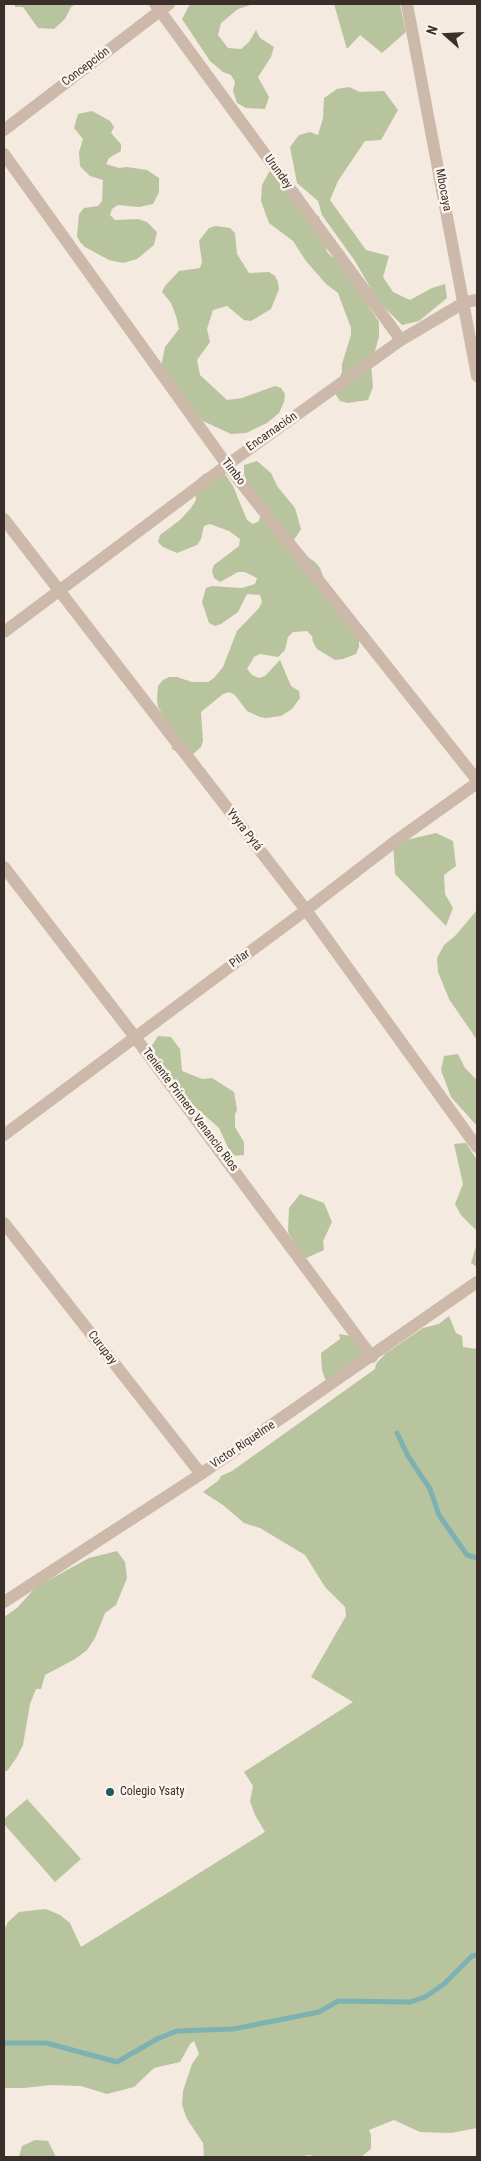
<!DOCTYPE html>
<meta charset="utf-8">
<style>
body{margin:0}
#map{position:relative;width:481px;height:2161px;overflow:hidden;background:#f4eadf;font-family:"Roboto Condensed",sans-serif}
canvas{display:block}
.frame{position:absolute;inset:0;border:5px solid #3a2f2a;pointer-events:none}
.north{position:absolute;left:421px;top:10px;width:50px;height:50px;-webkit-text-stroke:4px #fbf4ec;paint-order:stroke;rotate:289deg;font-size:14px;font-weight:700;line-height:20px;text-align:center;color:#3a2f2a}
.north::after{content:'';display:block;margin:auto;width:18px;height:22px;background:#3a2f2a;clip-path:polygon(50% 0,100% 100%,50% 72%,0 100%)}
</style>
<div id="map">
<canvas width="481" height="2161"></canvas>
<div class="frame"></div>
<div class="north">N</div>
</div>
<script>
const context = document.querySelector('canvas').getContext('2d');
context.lineJoin = 'round';
function fill(path, color) { context.fillStyle = color; context.fill(path, 'evenodd'); }
const toPath = rows => new Path2D(rows.map(r => 'M' + r).join(''));
function stroke(path, color, width, dash) { context.strokeStyle = color; context.lineWidth = width; context.lineCap = dash ? 'butt' : 'round'; context.setLineDash(dash || []); context.stroke(path); }
function drawText(font, color, halo, rows, align = 'center') {
  context.font = font + ' "Roboto Condensed",sans-serif'; context.lineWidth = 5; context.setLineDash([]); context.textBaseline = 'middle'; context.strokeStyle = halo; context.fillStyle = color; for (const [text, x, y, turn = 0] of rows) {
    context.save(); context.translate(x, y); context.rotate((+turn || 0) * Math.PI / 180); context.textAlign = isNaN(turn) ? turn : align; if (halo) context.strokeText(text, 0, 0); context.fillText(text, 0, 0); context.restore();
  }
}
fill(toPath([
 [15,4,76,4,71,7,65,19,54,29,38,28,23,7,15,7],
 [190,4,253,4,238,9,221,23,218,35,228,48,241,49,249,42,256,30,260,38,274,47,271,57,258,77,269,97,265,109,246,108,237,103,233,91,235,82,231,75,223,72,210,61,182,19],
 [334,4,400,4,406,32,382,53,360,35,347,49],
 [349,87,360,92,384,91,398,110,381,140,365,141,338,181,330,200,366,250,389,256,383,277,393,292,410,300,432,288,445,284,447,298,419,321,402,325,378,301,355,261,322,215,318,201,297,183,290,147,299,135,310,132,318,135,323,118,324,98,337,89],
 [92,111,110,121,114,127,111,133,121,144,121,151,109,158,106,164,119,168,127,167,147,170,159,178,159,192,153,204,139,207,118,205,112,209,110,215,115,220,138,219,147,222,157,232,154,245,137,259,123,263,109,260,85,247,80,242,77,236,79,214,84,208,98,206,102,201,103,180,90,176,80,166,79,152,83,139,74,128,78,114],
 [269,172,275,172,309,213,319,216,327,252,332,257,346,259,352,263,368,305,379,322,379,337,371,365,373,387,368,400,348,403,340,401,336,395,335,388,342,372,342,364,351,335,351,328,338,293,326,284,306,261,293,241,269,223,261,201,262,185],
 [216,226,230,228,235,233,237,254,249,273,269,272,275,276,278,282,279,289,271,309,251,321,244,320,227,306,213,310,207,329,210,342,197,360,200,375,227,400,242,398,275,386,281,388,285,394,284,402,279,413,267,423,246,433,231,434,203,421,161,367,165,347,179,329,176,316,171,303,162,292,165,286,179,271,200,268,202,262,199,241,209,228],
 [257,461,271,473,277,486,295,508,301,529,294,540,309,558,315,562,320,568,327,587,359,640,359,647,356,654,343,659,335,660,317,649,313,642,312,636,307,631,293,632,288,637,285,650,278,657,260,654,254,657,247,669,252,675,259,678,265,676,280,660,291,686,299,691,300,698,292,709,281,716,266,718,260,717,247,711,235,695,229,692,223,694,201,712,203,741,201,747,191,756,184,756,172,749,170,727,158,707,157,700,158,686,163,680,169,677,177,677,192,682,208,682,214,678,223,667,237,631,259,608,262,602,260,595,247,594,238,612,221,624,215,626,209,623,202,602,206,588,212,586,242,588,255,584,257,578,245,572,238,572,220,582,214,578,212,571,214,565,239,546,240,539,229,531,210,524,204,526,201,539,197,545,177,553,163,547,158,542,160,535,180,520,191,508,196,500,195,485,198,479,204,474,219,470,225,474,233,486,247,520,253,524,259,521,261,513,245,479,244,473,244,465],
 [436,833,453,841,456,866,444,875,445,894,453,908,446,926,395,874,393,843],
 [477,910,477,1040,449,999,438,972,437,958,444,945,456,935],
 [158,1036,171,1037,180,1049,182,1071,202,1079,212,1078,234,1092,237,1110,235,1114,235,1127,244,1142,244,1155,232,1156,219,1128,193,1105,149,1050],
 [458,1054,465,1068,477,1080,477,1126,451,1097,441,1070,444,1056],
 [466,1143,477,1160,477,1267,471,1263,476,1246,476,1230,461,1215,455,1204,463,1184,454,1144],
 [300,1194,324,1203,332,1222,323,1241,324,1250,304,1259,288,1232,289,1208],
 [449,1316,456,1333,462,1336,463,1347,477,1349,477,2128,451,2133,420,2132,394,2120,369,2130,371,2135,371,2149,361,2157,315,2157,310,2155,296,2157,204,2157,203,2143,187,2119,182,2105,183,2091,192,2064,199,2054,194,2041,190,2044,180,2062,154,2068,134,2087,107,2094,81,2086,51,2085,24,2088,4,2088,4,1930,8,1922,19,1912,46,1909,60,1915,70,1923,81,1947,265,1832,255,1815,250,1801,253,1786,244,1772,353,1702,311,1677,346,1616,345,1607,325,1587,305,1555,260,1528,244,1523,223,1505,203,1492,219,1480,221,1476,232,1471,375,1369,376,1364,386,1353,423,1328,439,1324],
 [339,1334,356,1337,365,1349,356,1373,335,1386,325,1379,322,1370,321,1353,340,1339],
 [117,1551,125,1562,127,1578,116,1605,105,1613,95,1638,87,1650,75,1659,45,1675,41,1689,36,1689,30,1704,23,1745,17,1757,8,1770,4,1772,4,1617,17,1608,36,1587,89,1558],
 [27,1799,81,1859,55,1882,4,1824,4,1819],
 [35,2140,48,2141,56,2157,19,2157,22,2146]
]), '#b8c49e');
stroke(toPath([
 [397,1433,408,1456,430,1489,439,1515,467,1555,477,1558],
 [4,2043,46,2043,117,2062,157,2039,177,2031,233,2029,319,2012,338,2001,410,2002,425,1997,444,1984,472,1956,477,1955]
]), '#7db1b2', 5);
stroke(toPath([
 [155,4,401,340],
 [407,4,477,376],
 [4,130,169,4],
 [4,154,227,465,477,780],
 [4,519,306,910,477,1147],
 [4,632,227,465,401,340,465,302,477,300],
 [4,867,135,1037,372,1357],
 [4,1135,306,910,393,843,477,783],
 [4,1223,201,1474],
 [4,1602,201,1474,477,1282]
]), '#cdb9aa', 12);
for (const [x, y, r, color] of [
 [110,1792,5,"#1d5b5e"]
]) { const dot = new Path2D(); dot.arc(x, y, r, 0, 2 * Math.PI); context.fillStyle = color; context.fill(dot); stroke(dot, '#fbf4ec', 2); }
drawText('12px', '#3a2f2a', '#fbf4ec', [
 ["Concepción",86,67,-37],
 ["Urundey",278,172,54],
 ["Mbocaya",443,190,79],
 ["Encarnación",272,432,-35],
 ["Timbo",233,472,52],
 ["Yvyra Pytá",244,830,52],
 ["Pilar",240,959,-36],
 ["Teniente Primero Venancio Rios",190,1110,53],
 ["Curupay",102,1348,52],
 ["Victor Riquelme",243,1445,-34]
]);
drawText('12px', '#3a2f2a', '#fbf4ec', [
 ["Colegio Ysaty",120,1792]
], 'left');
</script>
